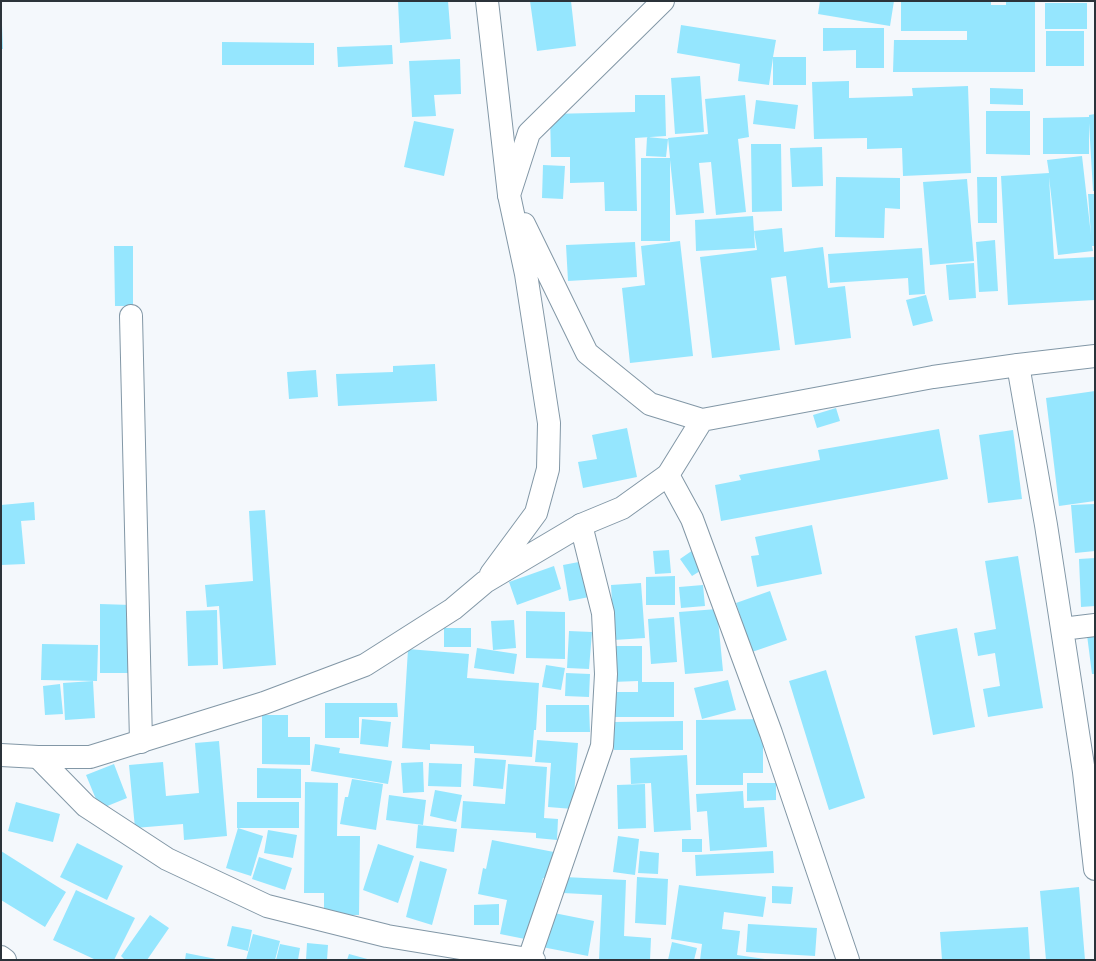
<!DOCTYPE html>
<style>
body{margin:0}
#map{position:relative;width:1096px;height:961px;overflow:hidden;background:#f4f8fc;font-family:Poppins,sans-serif}
canvas{display:block}
.frame{position:absolute;inset:0;border:2px solid #2b333a;pointer-events:none}
</style>
<div id="map">
<canvas width="1096" height="961"></canvas>
<div class="frame"></div>
</div>
<script>
const context = document.querySelector('canvas').getContext('2d');
context.lineJoin = 'round';
function fill(path, color) { context.fillStyle = color; context.fill(path, 'evenodd'); }
const toPath = rows => new Path2D(rows.map(r => 'M' + r).join(''));
function stroke(path, color, width, dash) { context.strokeStyle = color; context.lineWidth = width; context.lineCap = dash ? 'butt' : 'round'; context.setLineDash(dash || []); context.stroke(path); }
fill(toPath([
 [398,1,448,1,451,39,400,43],
 [530,1,571,1,576,46,537,51],
 [820,1,894,1,890,26,818,14],
 [901,1,991,1,991,5,1006,5,1006,1,1035,1,1035,72,893,72,894,40,967,40,967,31,901,31],
 [1045,3,1087,3,1087,29,1045,29],
 [1,25,2,25,3,49,1,49],
 [681,25,776,40,773,57,806,57,806,85,773,85,773,58,769,85,738,81,740,64,677,53],
 [823,28,884,28,884,68,856,68,856,50,823,51],
 [1046,31,1084,31,1084,66,1046,66],
 [222,42,314,43,314,65,222,65],
 [392,45,393,64,338,67,337,47],
 [460,59,461,94,434,95,436,116,412,117,409,61],
 [700,76,704,132,675,134,671,78],
 [849,81,849,98,913,96,912,88,968,86,971,173,903,176,902,148,867,149,867,138,814,139,812,82],
 [990,88,1023,89,1023,105,990,104],
 [635,95,665,95,666,136,635,138,637,211,605,211,604,182,570,183,570,157,551,157,550,114,635,112],
 [745,95,749,137,738,139,746,212,716,215,711,162,699,163,704,213,676,215,670,160,670,241,641,241,641,158,670,158,668,138,708,134,705,99],
 [756,100,798,105,795,129,753,124],
 [986,111,1030,111,1030,155,986,154],
 [1095,114,1095,191,1093,191,1089,123,1089,154,1043,154,1043,118,1089,117,1089,115],
 [414,121,454,129,444,176,404,167],
 [647,137,668,139,666,157,646,156],
 [751,144,781,144,782,211,752,212],
 [822,147,823,186,792,187,790,148],
 [1082,156,1091,235,1088,194,1095,194,1095,246,1092,246,1093,251,1058,255,1049,177,1054,259,1095,257,1095,300,1008,305,1001,176,1049,173,1047,160],
 [543,165,565,166,563,199,542,198],
 [836,177,900,178,900,209,885,208,884,238,835,237],
 [977,177,997,177,997,223,978,223],
 [967,179,974,261,930,265,923,182],
 [753,216,755,248,696,251,695,220],
 [782,228,784,252,823,247,828,288,845,286,851,338,795,345,786,276,771,278,780,350,712,358,700,257,757,250,754,231],
 [995,240,998,291,979,292,976,242],
 [680,241,693,356,630,363,622,288,645,285,641,246],
 [635,242,637,277,568,281,566,245],
 [114,246,133,246,133,306,115,306],
 [922,248,925,294,909,295,908,278,830,283,828,254],
 [974,263,976,298,949,300,946,265],
 [926,295,933,321,913,326,906,300],
 [435,364,437,401,338,406,336,374,393,372,393,366],
 [316,370,318,397,289,399,287,372],
 [1095,391,1095,501,1059,506,1046,398],
 [836,408,840,421,817,428,813,415],
 [627,428,637,477,583,488,578,462,597,459,592,435],
 [939,429,948,479,721,521,715,485,741,480,739,475,820,460,818,450],
 [1013,430,1022,499,988,503,979,435],
 [34,502,35,520,21,521,25,564,1,565,1,505],
 [1095,504,1095,551,1075,553,1071,505],
 [265,510,276,665,223,669,219,606,207,607,205,585,253,581,249,511],
 [812,525,822,574,757,587,751,556,759,555,755,537],
 [669,550,671,573,655,574,653,551],
 [693,550,705,568,692,576,680,559],
 [1018,556,1043,708,988,717,983,689,1000,686,995,653,978,656,974,633,996,629,985,561],
 [1095,558,1095,606,1081,607,1079,559],
 [584,561,589,597,569,601,563,565],
 [554,566,561,589,517,605,509,582],
 [675,576,675,605,646,605,646,577],
 [641,583,645,638,614,640,611,585],
 [703,585,705,606,681,608,679,587],
 [770,591,787,640,752,652,736,603],
 [100,604,131,605,131,673,100,673],
 [717,609,723,671,685,674,679,612],
 [217,610,218,665,188,666,186,611],
 [526,611,565,612,565,659,526,658],
 [674,617,677,662,651,664,648,619],
 [514,620,516,648,493,650,491,621],
 [444,628,471,628,471,647,444,647],
 [957,628,975,727,933,735,915,636],
 [569,631,592,632,589,669,567,668],
 [1095,634,1095,674,1092,674,1087,635],
 [42,644,98,645,97,681,41,680],
 [611,646,642,646,642,682,674,682,674,717,614,717,613,692,638,692,638,681,612,682],
 [477,648,517,654,514,674,474,668],
 [408,649,469,654,467,678,539,683,536,730,534,730,532,757,474,753,474,746,430,744,430,750,402,748],
 [546,665,565,668,561,690,542,687],
 [826,670,865,798,829,810,789,681],
 [566,673,590,674,589,697,565,696],
 [728,680,736,710,702,719,694,688],
 [93,681,95,718,65,720,63,683],
 [60,684,63,714,45,715,43,686],
 [325,703,397,703,398,717,359,717,359,738,325,738],
 [546,705,589,705,590,732,546,732],
 [262,715,288,715,288,737,310,737,310,765,262,764],
 [362,719,391,722,388,747,360,744],
 [763,719,763,773,743,773,743,785,696,785,696,720],
 [683,721,683,750,614,750,614,722],
 [537,740,578,743,573,809,548,807,551,763,535,762],
 [219,741,227,836,184,840,183,824,135,828,129,765,163,762,166,796,199,793,195,743],
 [315,744,340,748,339,753,392,761,388,784,311,771],
 [687,755,691,830,654,832,651,783,631,784,630,758],
 [475,758,506,760,503,789,473,786],
 [423,762,424,792,403,793,401,763],
 [429,763,462,764,461,787,428,786],
 [114,764,127,798,100,809,86,775],
 [508,764,547,767,544,818,558,819,557,840,536,838,536,833,461,828,463,801,505,804],
 [257,768,301,769,301,798,257,798],
 [352,779,383,784,376,830,340,824,345,797,348,797],
 [305,782,338,783,337,836,360,836,359,915,324,915,324,893,304,893],
 [747,783,776,783,776,800,747,801],
 [645,784,646,828,618,829,617,785],
 [435,790,462,795,456,822,430,816],
 [743,791,744,808,764,807,767,847,710,851,707,811,697,812,696,794],
 [389,795,426,800,423,825,386,820],
 [16,802,60,814,53,842,8,831],
 [237,802,299,802,299,828,238,828,263,836,251,876,226,868,238,828,237,828],
 [418,825,457,829,454,852,416,848],
 [268,830,297,835,293,858,264,853],
 [618,836,639,839,635,875,613,872],
 [682,839,702,839,702,852,682,852],
 [492,840,554,852,548,879,543,878,530,940,500,934,507,900,478,894,483,868,486,869],
 [77,843,123,866,107,900,60,877],
 [378,844,414,856,398,903,363,890],
 [1,851,66,892,45,927,1,900],
 [640,851,659,853,658,874,638,873],
 [773,851,774,873,696,876,695,855],
 [259,857,292,868,285,890,252,879],
 [420,861,447,869,432,925,406,917],
 [564,877,626,880,624,936,651,938,650,960,599,960,602,895,563,893],
 [637,877,668,879,666,925,635,923],
 [679,885,766,897,763,917,724,912,722,929,740,931,737,955,765,959,765,960,700,960,702,944,671,939],
 [772,886,793,887,791,904,772,903],
 [1079,887,1085,960,1046,960,1040,891],
 [76,890,135,918,114,960,96,960,53,940],
 [499,904,499,925,474,925,474,905],
 [549,912,594,921,588,956,542,947],
 [150,915,169,928,147,960,125,960,121,956],
 [748,924,817,928,815,956,746,952],
 [232,926,252,930,248,951,227,946],
 [1028,927,1030,960,942,960,940,932],
 [253,934,280,941,275,960,246,960],
 [672,942,697,948,694,960,668,960],
 [307,943,328,945,327,960,306,960],
 [280,944,300,948,298,960,276,960],
 [186,953,216,959,216,960,185,960],
 [349,954,371,960,347,960]
]), '#95e6fe');
const street = toPath([
 [487,1,509,195],
 [131,316,141,742],
 [1018,365,1046,525,1084,772,1095,869],
 [668,475,692,519,771,733,848,960],
 [1062,629,1095,625],
 [38,757,86,806,167,859,267,906,387,936,534,960],
 [529,959,602,746,606,674,603,613,581,525]
]);
const secondary = toPath([
 [524,224,587,353,650,404,702,420],
 [491,574,536,513,548,469,549,423,526,274,509,195,529,133,663,1],
 [1,755,38,757,90,757,264,703,365,665,453,609,485,582,581,525,622,508,668,475,702,420,933,377,1018,365,1095,356]
]);
const primary = toPath([
 [1,957,5,960]
]);
stroke(street, '#8297a6', 24);
stroke(secondary, '#8297a6', 24);
stroke(primary, '#8297a6', 24);
stroke(street, '#fff', 22);
stroke(secondary, '#fff', 22);
stroke(primary, '#fff', 22);
</script>
